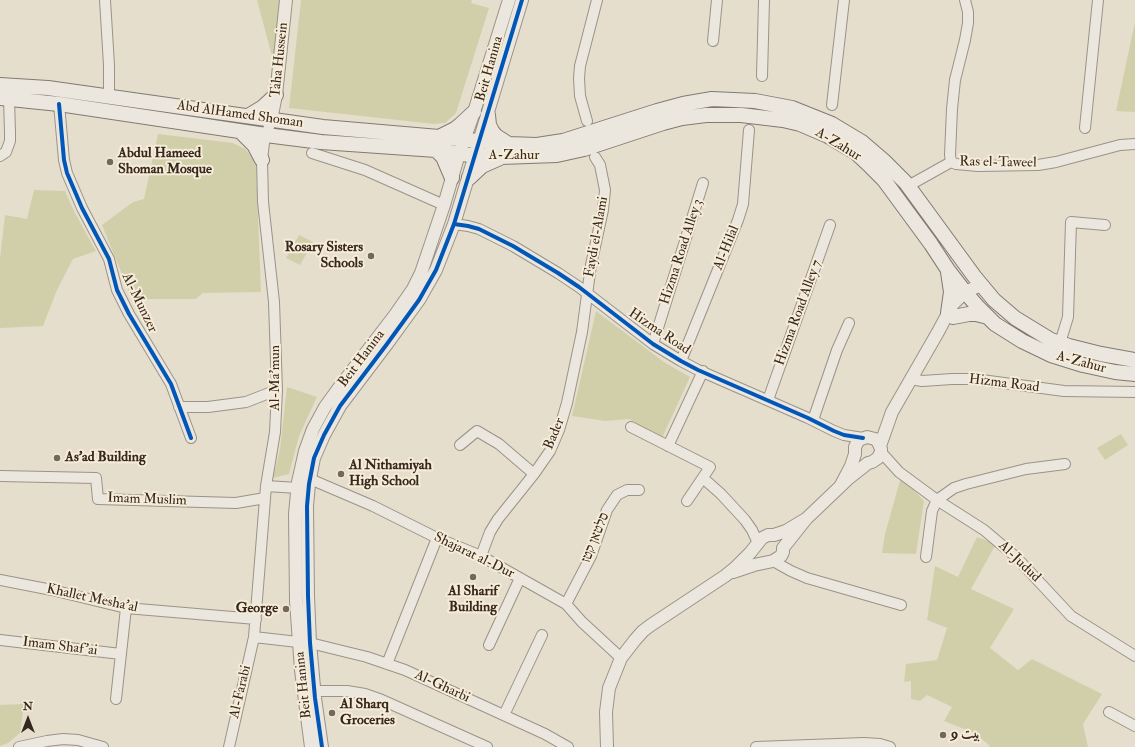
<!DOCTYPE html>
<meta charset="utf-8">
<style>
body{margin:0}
#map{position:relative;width:1135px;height:747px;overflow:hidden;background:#e6decc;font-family:"IM FELL Double Pica",serif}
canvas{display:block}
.north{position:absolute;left:8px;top:699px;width:40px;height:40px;-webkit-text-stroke:3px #f6ecd7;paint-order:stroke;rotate:0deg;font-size:11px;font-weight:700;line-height:16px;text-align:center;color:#36271f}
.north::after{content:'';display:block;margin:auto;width:14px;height:18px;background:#36271f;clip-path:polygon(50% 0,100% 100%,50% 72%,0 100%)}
</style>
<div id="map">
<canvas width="1135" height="747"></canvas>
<div class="north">N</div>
</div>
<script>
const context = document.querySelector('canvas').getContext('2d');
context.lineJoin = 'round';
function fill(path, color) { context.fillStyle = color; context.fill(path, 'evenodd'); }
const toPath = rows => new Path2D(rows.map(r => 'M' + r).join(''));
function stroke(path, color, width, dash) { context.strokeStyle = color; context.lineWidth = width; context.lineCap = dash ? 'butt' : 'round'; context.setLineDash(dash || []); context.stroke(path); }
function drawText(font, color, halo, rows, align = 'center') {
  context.font = font + ' "IM FELL Double Pica",Amiri,"Frank Ruhl Libre",serif'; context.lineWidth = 4; context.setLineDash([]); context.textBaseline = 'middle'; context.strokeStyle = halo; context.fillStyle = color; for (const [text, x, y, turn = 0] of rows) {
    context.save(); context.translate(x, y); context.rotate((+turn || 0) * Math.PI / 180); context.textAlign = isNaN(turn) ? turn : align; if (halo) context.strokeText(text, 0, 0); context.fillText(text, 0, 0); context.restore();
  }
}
fill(toPath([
 [257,0,280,0,273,60],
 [301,0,472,0,471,3,489,8,456,113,445,123,434,124,289,108],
 [1135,22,1135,112,1116,111],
 [158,134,233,143,245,149,252,157,256,165,261,292,203,293,196,299,132,299,102,225,133,202,144,199],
 [34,190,65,191,75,213,96,251,73,259,57,290,43,326,0,328,0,259,5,215,27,219],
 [299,235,313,242,300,265,286,258],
 [596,311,664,362,690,377,662,438,629,419,605,421,572,416],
 [287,387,317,397,299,436,289,474,273,478,280,449],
 [1121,434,1128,445,1105,460,1097,448],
 [901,477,924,501,916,554,882,553,885,534],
 [977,537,996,544,971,589,1014,609,990,648,1018,670,1032,659,1102,694,1083,724,1088,747,990,747,988,744,972,732,944,721,952,707,927,695,920,701,911,699,911,681,904,682,906,664,937,660,947,628,927,620,935,566,958,577],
 [24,704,20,733,8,743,0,746,0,705]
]), '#d1cfaa');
const minor = toPath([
 [105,0,109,65,109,97],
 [965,0,968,12,968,23,965,40,955,80,952,109,950,155,951,162,956,164,978,166,1038,165,1056,162,1120,145,1135,144],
 [713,41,717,0],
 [762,76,764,0],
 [59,104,64,160,67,173,82,208,109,259,117,290,129,314,171,384,191,438],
 [832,105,844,0],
 [587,121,580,96,579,78,580,66,597,0],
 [1085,128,1098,0],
 [312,153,365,170,444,205],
 [0,156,6,152,10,141,10,132,9,99],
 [908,186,951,162],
 [454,224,468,226,479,229,513,246,558,273,579,287,653,344,681,361,698,370,808,418,834,431,844,435,863,438],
 [1060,343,1068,317,1071,222,1105,225],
 [653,344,703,183],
 [681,361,738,220,743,204,749,130],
 [911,379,922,381,952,379,974,379,1064,391,1135,392],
 [768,400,830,225],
 [179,407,208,407,246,402,277,390],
 [813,420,837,350,849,323],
 [631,427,710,467,687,501],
 [460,445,477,431,499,444,534,474],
 [668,446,703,371],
 [881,452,899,472,937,500,984,530,1016,557,1071,616,1135,656],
 [0,476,96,478,98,499,236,503,265,498],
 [703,478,721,494,745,520,752,530,758,543],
 [310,479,373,506,437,538,481,556,566,604,582,622,621,658],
 [266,486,298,488],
 [481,556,490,532,498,519,534,474,550,451,559,430,567,403,582,332,591,265,603,210,605,190,600,165,595,157],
 [926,557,932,511,937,500,954,488,966,484,1026,469,1065,464],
 [773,561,791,571,807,578,901,605],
 [0,580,52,590,126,608,256,619],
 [566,604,591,556,607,510,617,495,627,490,639,490],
 [254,637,298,642],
 [0,640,121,654],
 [310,643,367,657,405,670,545,734,568,747],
 [489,645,520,578],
 [387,664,437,538],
 [315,691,347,691,365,694,382,700,487,747],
 [116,699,126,608],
 [1109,712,1135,726],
 [504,715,542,635],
 [19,747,47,741,63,739,78,740,103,747],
 [229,747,254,637,266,486,275,432,277,390,274,302,263,202,262,160,264,143,271,120],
 [756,747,864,743,880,744,890,747]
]);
const tertiary = toPath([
 [271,120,276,95,286,0],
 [880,446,892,412,938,332,953,304,965,292,981,285],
 [733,572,754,565,773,561,781,556,783,552,783,548,806,519,849,478,868,463,872,462,878,458,881,452,881,449,878,442,875,439,867,437,859,440,857,443,855,447,855,454,851,466,841,485],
 [311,747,301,670,296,601,295,514,298,482,305,451,313,429,325,407,338,389,395,315,413,289,421,273,444,205,459,154,474,112,509,0],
 [322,747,315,698,310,643,308,596,307,506,309,484,314,458,324,435,340,406,387,344,419,300,436,270,454,224,522,0],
 [607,747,606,712,609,688,621,658,635,640,643,631,651,625,725,576,735,568,750,553,762,538,768,535,774,535,786,531,806,519]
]);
const secondary = toPath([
 [0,85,48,88,323,127,439,137,508,144,537,145,563,141,657,111,683,104,712,99,755,101,792,108,832,124,862,142,883,160,906,183,974,276,994,300,1015,318,1051,340,1069,346,1101,354,1135,360],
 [0,98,59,104,266,135,321,142,436,150,459,154,501,157,557,155,584,149,663,123,682,118,706,115,741,115,783,120,800,124,828,136,855,152,871,167,884,180,931,244,948,270,965,292,978,307,995,324,1022,341,1051,355,1083,365,1115,372,1135,374],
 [488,115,489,125,492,131,496,136,507,143],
 [248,116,263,107,276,95],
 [240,131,254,145,262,160],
 [439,137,455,129,460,125,474,112],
 [436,150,443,157,452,178],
 [469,178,482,166,500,158],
 [948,272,951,292,948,313],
 [953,317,969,314,976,314,988,317]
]);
stroke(minor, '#9a9388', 12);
stroke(tertiary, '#9a9388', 14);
stroke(secondary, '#817a71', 16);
stroke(minor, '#ebe6de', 10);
stroke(tertiary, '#ebe6de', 12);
stroke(secondary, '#ebe6de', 14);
stroke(toPath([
 [59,104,64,160,67,173,82,208,109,259,117,290,129,314,171,384,191,438],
 [454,224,468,226,479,229,513,246,558,273,579,287,653,344,681,361,698,370,808,418,834,431,844,435,863,438],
 [322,747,315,698,310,643,308,596,307,506,309,484,314,458,324,435,340,406,387,344,419,300,436,270,454,224,522,0]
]), '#0057b8', 4);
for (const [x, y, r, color] of [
 [110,162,4,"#74675c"],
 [371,256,4,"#74675c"],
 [57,458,4,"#74675c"],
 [341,474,4,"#74675c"],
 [473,577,4,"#74675c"],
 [286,609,4,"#74675c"],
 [332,713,4,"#74675c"],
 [943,735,4,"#74675c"]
]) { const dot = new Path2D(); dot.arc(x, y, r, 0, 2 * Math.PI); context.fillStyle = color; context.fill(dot); stroke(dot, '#f6ecd7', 1.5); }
drawText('14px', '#36271f', '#f6ecd7', [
 ["Taha Hussein",280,60,-84],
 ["Beit Hanina",490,69,-74],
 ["Abd AlHamed Shoman",240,115,8],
 ["A-Zahur",838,145,31],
 ["A-Zahur",514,156],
 ["Ras el-Taweel",998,163,1],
 ["Faydi el-Alami",597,237,-80],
 ["Al-Hilal",727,248,-68],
 ["Hizma Road Alley 3",682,252,-72],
 ["Al-Munzer",139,303,64],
 ["Hizma Road Alley 7",799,313,-70],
 ["Hizma Road",659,332,34],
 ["Beit Hanina",362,359,-53],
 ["A-Zahur",1081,363,15],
 ["Al-Ma'mun",276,378,-90],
 ["Hizma Road",1004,384,7],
 ["Bader",555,434,-68],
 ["Imam Muslim",147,500,2],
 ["סלטאן קטז",596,538,-68],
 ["Shajarat al-Dur",474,556,26],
 ["Al-Judud",1019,562,44],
 ["Khallet Mesha'al",92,599,12],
 ["Imam Shaf'ai",60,647,7],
 ["Beit Hanina",304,685,-96],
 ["Al-Gharbi",442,687,25],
 ["Al-Farabi",241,692,-77]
]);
drawText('bold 14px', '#36271f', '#f6ecd7', [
 ["Abdul Hameed",118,154],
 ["Shoman Mosque",118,170],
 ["Rosary Sisters",363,248,"right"],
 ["Schools",363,264,"right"],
 ["As'ad Building",65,458],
 ["Al Nithamiyah",349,466],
 ["High School",349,482],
 ["Al Sharif",473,592,"center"],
 ["Building",473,608,"center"],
 ["George",278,609,"right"],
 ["Al Sharq",340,705],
 ["Groceries",340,721],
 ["بيت 9",951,735]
], 'left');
</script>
